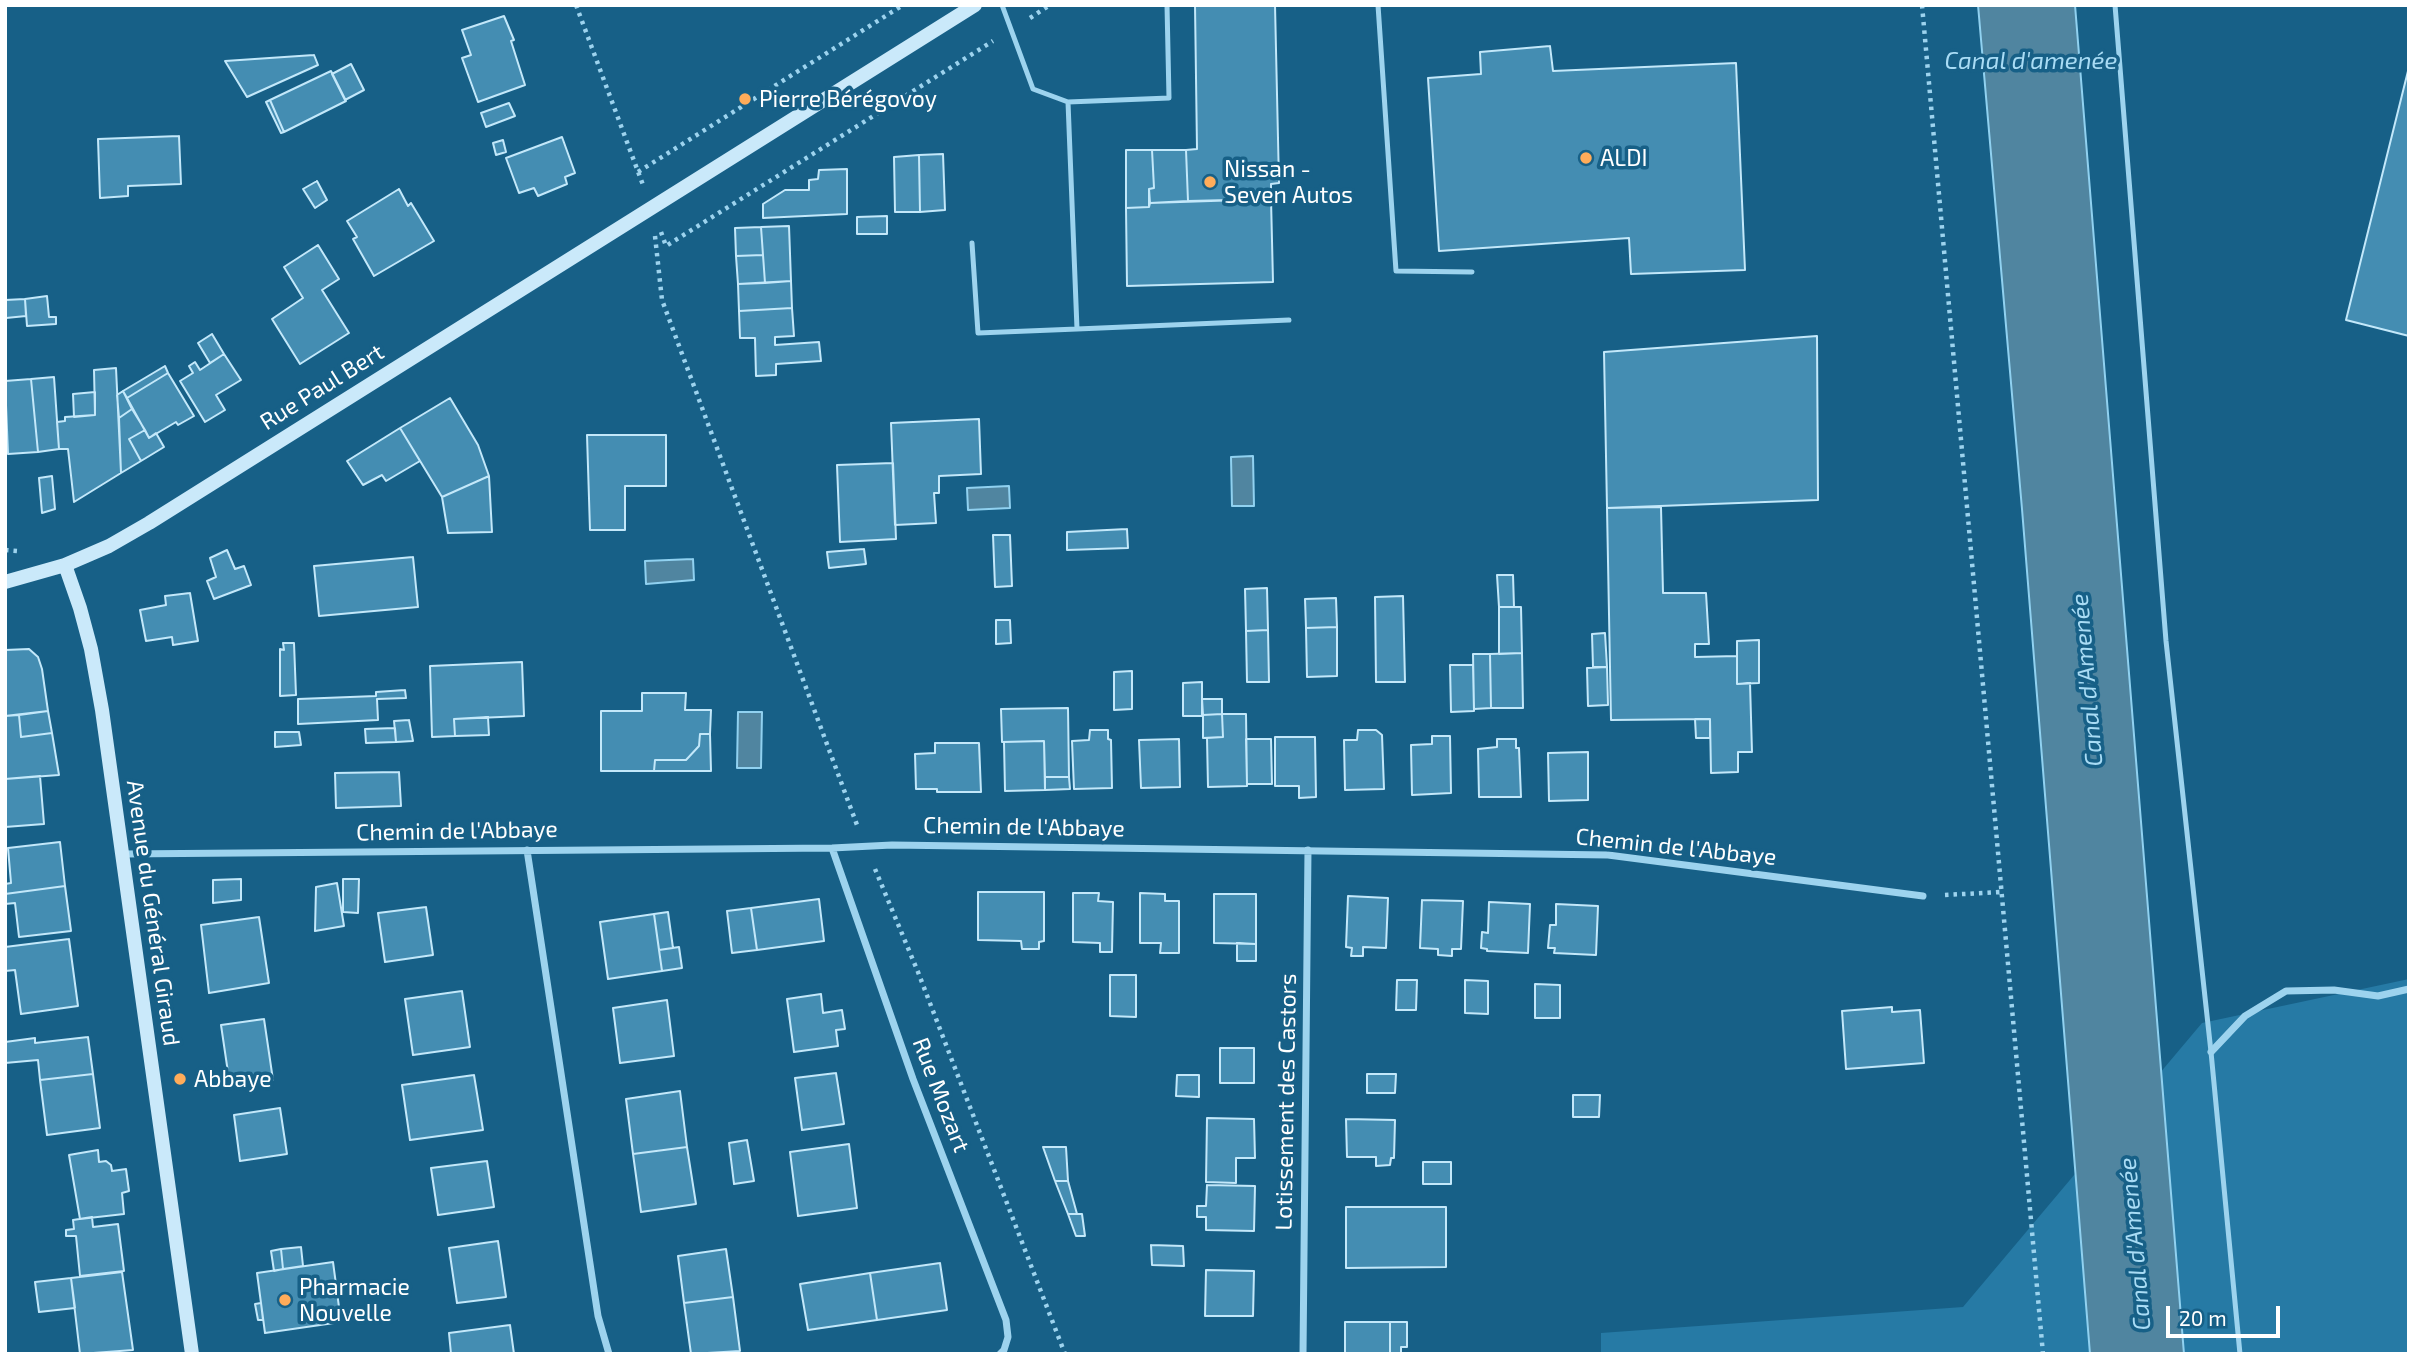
<!DOCTYPE html>
<meta charset="utf-8">
<style>
body{margin:0}
#map{position:relative;width:2414px;height:1359px;overflow:hidden;background:#176087;font-family:"Exo 2",sans-serif}
canvas{display:block}
.frame{position:absolute;inset:0;border:7px solid #fff;pointer-events:none}
.scale{position:absolute;left:2166px;top:1306px;width:114px;height:32px;box-sizing:border-box;border:4px solid #fff;border-top:0;padding-left:9px;font-size:21px;line-height:24px;white-space:nowrap;color:#fff;-webkit-text-stroke:5px #176087;paint-order:stroke}
</style>
<div id="map">
<canvas width="2414" height="1359"></canvas>
<div class="frame"></div>
<div class="scale">20 m</div>
</div>
<script>
const context = document.querySelector('canvas').getContext('2d');
context.lineJoin = 'round';
function fill(path, color) { context.fillStyle = color; context.fill(path, 'evenodd'); }
const toPath = rows => new Path2D(rows.map(r => 'M' + r).join(''));
function stroke(path, color, width, dash) { context.strokeStyle = color; context.lineWidth = width; context.lineCap = dash ? 'butt' : 'round'; context.setLineDash(dash || []); context.stroke(path); }
function drawText(font, color, halo, rows, align = 'center') {
  context.font = font + ' "Exo 2",sans-serif'; context.lineWidth = 7; context.setLineDash([]); context.textBaseline = 'middle'; context.strokeStyle = halo; context.fillStyle = color; for (const [text, x, y, turn = 0] of rows) {
    context.save(); context.translate(x, y); context.rotate((+turn || 0) * Math.PI / 180); context.textAlign = isNaN(turn) ? turn : align; if (halo) context.strokeText(text, 0, 0); context.fillText(text, 0, 0); context.restore();
  }
}
fill(toPath([
 [2409,979,2409,1354,1601,1354,1601,1333,1963,1307,2202,1023]
]), '#267aa5');
const water = toPath([
 [1978,5,2075,5,2184,1354,2090,1354,2022,509,1978,5],
 [1253,456,1254,506,1232,506,1231,457,1253,456],
 [1009,486,1010,508,968,510,967,488,1009,486],
 [693,559,694,580,646,584,645,561,693,559],
 [738,712,762,712,761,768,737,768,738,712]
]);
fill(water, '#5085a0');
stroke(water, '#90d1f0', 2);
const building = toPath([
 [1195,5,1275,5,1279,183,1271,184,1271,199,1188,201,1186,150,1197,149,1195,5],
 [504,16,514,40,511,41,525,85,478,102,462,58,471,55,462,30,504,16],
 [1550,46,1553,71,1736,63,1745,270,1631,274,1629,238,1439,251,1428,78,1481,74,1480,52,1550,46],
 [314,55,318,65,247,97,225,61,314,55],
 [351,64,364,90,345,100,332,74,351,64],
 [2409,67,2409,336,2346,320,2409,67],
 [331,71,346,101,284,132,270,100,331,71],
 [270,100,284,132,281,133,266,102,270,100],
 [509,103,515,116,486,127,481,113,509,103],
 [179,136,181,184,128,186,128,196,100,198,98,139,179,136],
 [562,137,575,173,565,177,567,184,538,196,534,188,519,193,506,158,562,137],
 [503,140,506,152,496,155,493,143,503,140],
 [1126,150,1152,150,1154,188,1149,189,1149,207,1126,208,1126,150],
 [1152,150,1186,150,1188,201,1150,203,1149,189,1154,188,1152,150],
 [943,154,945,210,920,212,919,155,943,154],
 [919,155,920,212,895,212,894,157,919,155],
 [847,169,847,214,763,218,763,204,785,190,809,190,809,180,818,179,819,170,847,169],
 [317,181,327,200,315,208,303,189,317,181],
 [399,189,408,206,411,203,434,241,374,276,353,239,357,237,347,221,399,189],
 [1271,199,1273,282,1127,286,1126,208,1149,207,1150,203,1271,199],
 [887,216,887,234,857,234,857,217,887,216],
 [789,226,791,281,765,283,761,227,789,226],
 [761,227,763,255,736,256,735,228,761,227],
 [318,245,339,279,322,290,349,333,300,364,272,319,303,298,284,267,318,245],
 [763,255,765,283,738,284,736,256,763,255],
 [791,281,792,308,739,311,738,284,791,281],
 [47,296,49,317,56,317,56,324,27,326,25,299,47,296],
 [25,299,26,316,6,318,5,300,25,299],
 [792,308,794,336,775,337,775,345,819,342,821,361,776,364,776,375,756,376,755,338,740,338,739,311,792,308],
 [212,334,224,354,210,363,198,343,212,334],
 [1817,336,1818,500,1607,508,1604,352,1817,336],
 [224,354,241,380,216,395,225,410,205,422,180,381,193,373,189,366,195,362,200,370,224,354],
 [165,366,168,373,127,398,123,391,165,366],
 [116,368,121,473,74,502,68,449,59,449,57,422,65,421,65,417,95,415,94,370,116,368],
 [168,373,194,416,178,425,176,422,149,438,127,398,168,373],
 [54,377,59,449,38,452,31,379,54,377],
 [31,379,38,452,8,454,5,381,31,379],
 [123,391,132,409,119,418,117,395,123,391],
 [95,392,95,415,74,417,73,394,95,392],
 [450,398,478,445,489,476,442,497,400,428,450,398],
 [132,409,145,430,129,439,141,461,121,473,119,418,132,409],
 [979,419,981,474,939,476,939,493,934,493,936,523,895,525,891,423,979,419],
 [400,428,420,461,386,481,382,475,363,485,347,461,400,428],
 [145,430,149,438,156,433,164,447,141,461,129,439,145,430],
 [587,435,666,435,666,486,625,486,625,530,590,530,587,435],
 [893,463,896,539,840,542,837,465,893,463],
 [52,476,55,509,42,513,39,478,52,476],
 [489,476,492,532,448,533,442,497,489,476],
 [1661,507,1663,593,1706,593,1709,644,1695,644,1695,657,1737,656,1737,684,1750,683,1752,752,1738,752,1738,772,1711,773,1710,719,1611,720,1607,508,1661,507],
 [1127,529,1128,548,1067,550,1067,532,1127,529],
 [993,535,1010,535,1012,586,995,587,993,535],
 [864,549,866,564,829,568,827,552,864,549],
 [227,550,235,569,244,566,251,585,214,599,207,581,216,577,210,558,227,550],
 [413,557,418,607,319,616,314,566,413,557],
 [1497,575,1513,575,1514,607,1499,607,1497,575],
 [1267,588,1268,630,1246,631,1245,589,1267,588],
 [190,593,198,641,173,645,172,637,146,641,140,610,166,605,165,596,190,593],
 [1403,596,1405,682,1376,682,1375,597,1403,596],
 [1336,598,1337,627,1306,628,1305,599,1336,598],
 [1499,607,1521,607,1522,653,1499,654,1499,607],
 [996,620,1010,620,1011,643,996,644,996,620],
 [1337,627,1337,676,1307,677,1306,628,1337,627],
 [1268,630,1269,682,1247,682,1246,631,1268,630],
 [1605,633,1607,667,1593,667,1592,634,1605,633],
 [1759,640,1759,683,1737,684,1737,641,1759,640],
 [283,643,294,643,296,695,280,696,280,649,284,650,283,643],
 [29,649,38,657,42,669,48,711,5,716,5,650,29,649],
 [1522,653,1523,708,1491,708,1490,654,1522,653],
 [1473,654,1490,654,1491,708,1474,709,1473,654],
 [522,662,524,716,454,719,455,736,432,737,430,666,522,662],
 [1450,665,1473,665,1474,711,1451,712,1450,665],
 [1607,667,1608,705,1588,706,1587,668,1607,667],
 [1132,671,1132,709,1114,710,1114,672,1132,671],
 [1202,682,1202,716,1183,716,1183,683,1202,682],
 [405,690,406,698,377,699,378,720,298,724,298,699,376,696,376,692,405,690],
 [642,693,686,693,685,710,711,710,710,734,700,734,699,746,686,760,655,760,654,771,601,771,601,711,642,711,642,693],
 [1202,699,1222,699,1222,714,1203,715,1202,699],
 [1068,708,1069,777,1045,777,1044,741,1002,742,1001,709,1068,708],
 [48,711,52,733,21,737,19,715,48,711],
 [1222,714,1246,714,1247,786,1208,787,1207,738,1223,737,1222,714],
 [1222,714,1223,737,1203,738,1203,715,1222,714],
 [19,715,21,737,52,733,59,775,5,779,5,716,19,715],
 [488,717,489,735,455,736,454,719,488,717],
 [1695,719,1710,719,1710,738,1696,738,1695,719],
 [409,720,413,741,396,742,394,721,409,720],
 [395,728,396,742,366,743,365,729,395,728],
 [1090,730,1108,730,1108,739,1111,740,1112,788,1074,789,1072,741,1089,740,1090,730],
 [1358,730,1376,730,1382,735,1384,789,1345,790,1344,740,1357,740,1358,730],
 [275,732,299,732,301,745,275,747,275,732],
 [700,734,710,734,711,771,654,771,655,760,686,760,699,746,700,734],
 [1432,736,1450,736,1451,793,1412,795,1411,745,1432,744,1432,736],
 [1275,737,1315,737,1316,797,1299,798,1299,786,1275,786,1275,737],
 [1179,739,1180,787,1141,788,1139,740,1179,739],
 [1246,739,1271,739,1272,784,1247,784,1246,739],
 [1497,739,1516,739,1516,748,1519,748,1521,797,1479,797,1478,749,1497,747,1497,739],
 [1044,741,1045,790,1005,791,1004,742,1044,741],
 [935,743,979,743,981,792,937,792,937,789,916,789,915,754,935,753,935,743],
 [1588,752,1588,800,1549,801,1548,753,1588,752],
 [399,772,401,806,336,808,335,773,399,772],
 [40,776,44,824,5,827,5,779,40,776],
 [1045,777,1069,777,1070,789,1045,790,1045,777],
 [60,842,65,886,5,894,5,884,11,883,8,848,60,842],
 [241,879,241,900,213,903,213,880,241,879],
 [343,879,359,879,358,913,343,912,343,879],
 [337,883,344,926,315,931,316,887,337,883],
 [65,886,71,931,19,937,15,903,5,904,5,894,65,886],
 [978,892,1044,892,1044,941,1039,942,1039,949,1022,949,1021,941,978,940,978,892],
 [1073,893,1099,893,1098,901,1113,902,1112,952,1100,952,1100,943,1073,942,1073,893],
 [1140,893,1165,894,1165,901,1179,901,1179,953,1160,953,1161,943,1140,943,1140,893],
 [1214,894,1256,894,1256,944,1214,943,1214,894],
 [1348,896,1388,898,1386,948,1363,947,1363,956,1351,956,1352,948,1346,947,1348,896],
 [819,899,824,941,757,950,751,908,819,899],
 [1422,900,1463,901,1461,949,1452,949,1452,956,1438,955,1438,949,1420,948,1422,900],
 [1489,902,1530,904,1528,953,1487,951,1487,949,1481,948,1482,932,1488,933,1489,902],
 [1556,904,1598,906,1596,955,1554,953,1555,948,1548,948,1550,925,1556,925,1556,904],
 [426,907,433,955,385,962,378,913,426,907],
 [751,908,757,950,732,953,727,911,751,908],
 [668,912,673,948,659,950,654,914,668,912],
 [654,914,662,971,608,979,600,922,654,914],
 [259,917,269,983,209,993,201,925,259,917],
 [69,939,78,1006,21,1014,15,970,5,971,5,947,69,939],
 [1237,943,1256,944,1256,961,1237,961,1237,943],
 [679,947,682,968,662,971,659,950,679,947],
 [1110,975,1136,975,1136,1017,1110,1016,1110,975],
 [1397,980,1417,980,1416,1010,1396,1010,1397,980],
 [1465,980,1488,981,1488,1014,1465,1013,1465,980],
 [1535,984,1560,985,1560,1018,1535,1018,1535,984],
 [462,991,470,1047,413,1055,405,999,462,991],
 [821,994,823,1013,842,1010,845,1029,836,1030,838,1046,794,1052,787,999,821,994],
 [667,1000,674,1056,620,1063,613,1008,667,1000],
 [1892,1007,1892,1012,1920,1010,1924,1063,1846,1069,1842,1011,1892,1007],
 [264,1019,273,1080,230,1086,221,1025,264,1019],
 [88,1037,93,1074,40,1080,38,1060,5,1063,5,1042,35,1038,35,1043,88,1037],
 [1220,1048,1254,1048,1254,1083,1220,1083,1220,1048],
 [836,1073,844,1124,802,1130,795,1078,836,1073],
 [93,1074,100,1128,47,1135,40,1080,93,1074],
 [1367,1074,1396,1074,1395,1093,1367,1093,1367,1074],
 [474,1075,483,1130,410,1140,402,1085,474,1075],
 [1177,1075,1199,1075,1199,1097,1176,1096,1177,1075],
 [680,1091,687,1147,633,1154,626,1099,680,1091],
 [1573,1095,1600,1095,1599,1117,1573,1117,1573,1095],
 [280,1108,287,1154,240,1161,234,1115,280,1108],
 [1207,1118,1254,1119,1255,1158,1236,1158,1236,1183,1206,1182,1207,1118],
 [1346,1119,1395,1120,1394,1158,1391,1158,1390,1165,1376,1166,1376,1157,1347,1157,1346,1119],
 [747,1140,754,1181,734,1184,729,1143,747,1140],
 [849,1144,857,1208,798,1216,790,1152,849,1144],
 [687,1147,696,1204,641,1212,633,1154,687,1147],
 [1043,1147,1066,1147,1068,1181,1055,1181,1043,1147],
 [98,1150,99,1162,106,1161,111,1165,112,1171,126,1169,129,1191,122,1193,124,1214,80,1219,69,1155,98,1150],
 [487,1161,494,1207,438,1215,431,1168,487,1161],
 [1423,1162,1451,1162,1451,1184,1423,1184,1423,1162],
 [1055,1181,1068,1181,1077,1214,1068,1214,1055,1181],
 [1207,1185,1255,1186,1254,1231,1206,1230,1206,1217,1197,1217,1197,1206,1206,1206,1207,1185],
 [1346,1207,1446,1207,1446,1267,1346,1268,1346,1207],
 [1068,1214,1082,1214,1085,1236,1076,1236,1068,1214],
 [92,1217,93,1227,118,1224,124,1271,80,1276,76,1236,66,1236,66,1230,74,1229,73,1220,92,1217],
 [498,1241,506,1297,457,1303,449,1248,498,1241],
 [1151,1245,1183,1246,1184,1266,1152,1265,1151,1245],
 [301,1247,303,1266,283,1269,281,1249,301,1247],
 [281,1249,283,1269,274,1271,271,1251,281,1249],
 [726,1249,733,1297,684,1303,678,1256,726,1249],
 [333,1262,341,1322,265,1333,257,1273,333,1262],
 [940,1263,947,1310,877,1320,870,1273,940,1263],
 [1206,1270,1254,1271,1253,1316,1205,1316,1206,1270],
 [122,1272,133,1350,80,1354,71,1278,122,1272],
 [870,1273,877,1320,808,1330,800,1284,870,1273],
 [71,1278,75,1308,39,1312,35,1282,71,1278],
 [733,1297,740,1351,691,1354,684,1303,733,1297],
 [261,1303,263,1320,258,1320,255,1304,261,1303],
 [1345,1322,1390,1322,1390,1354,1345,1354,1345,1322],
 [1390,1322,1407,1322,1407,1347,1401,1347,1401,1354,1390,1354,1390,1322],
 [510,1325,514,1354,451,1354,449,1333,510,1325]
]);
fill(building, '#448db2');
stroke(building, '#c3e8fa', 2);
stroke(toPath([
 [576,5,643,185],
 [1922,5,2043,1354],
 [1030,18,1050,5],
 [638,172,903,5],
 [661,232,666,246,993,41],
 [655,236,662,300,857,825],
 [5,550,17,551],
 [875,869,918,972,1065,1354],
 [1945,895,2001,892]
]), '#9dd3ee', 4.5, [3.5, 5]);
stroke(toPath([
 [1002,5,1033,89,1068,102],
 [1378,5,1396,271,1472,272],
 [2115,5,2166,641,2211,1052,2240,1354],
 [972,243,978,333,1077,329,1068,102,1169,98,1167,5],
 [1077,329,1289,320]
]), '#9dd3ee', 5);
stroke(toPath([
 [832,848,913,1079,1006,1320,1008,1337,1004,1350,1000,1354],
 [527,850,598,1316,609,1354],
 [123,854,832,848,892,845,1608,855,1923,896],
 [2211,1052,2245,1016,2286,991,2334,990,2378,996,2409,989],
 [1303,1354,1308,850]
]), '#9dd3ee', 7);
stroke(toPath([
 [65,565,80,608,91,649,102,710,192,1354],
 [5,582,65,565,109,546,149,523,975,5]
]), '#cae9fa', 14);
for (const [x, y, r, color] of [
 [745,99,7,"#ffac5a"],
 [1586,158,7,"#ffac5a"],
 [1210,182,7,"#ffac5a"],
 [180,1079,7,"#ffac5a"],
 [285,1300,7,"#ffac5a"]
]) { const dot = new Path2D(); dot.arc(x, y, r, 0, 2 * Math.PI); context.fillStyle = color; context.fill(dot); stroke(dot, '#176087', 2.5); }
drawText('23px', '#fff', '#176087', [
 ["Pierre Bérégovoy",759,99],
 ["ALDI",1600,158],
 ["Nissan -",1224,169],
 ["Seven Autos",1224,195],
 ["Abbaye",194,1079],
 ["Pharmacie",299,1287],
 ["Nouvelle",299,1313]
], 'left');
drawText('23px', '#fff', '#176087', [
 ["Rue Paul Bert",322,387,-32],
 ["Chemin de l'Abbaye",1024,827,1],
 ["Chemin de l'Abbaye",457,831,-1],
 ["Chemin de l'Abbaye",1676,847,6],
 ["Avenue du Général Giraud",153,913,82],
 ["Rue Mozart",941,1095,69],
 ["Lotissement des Castors",1286,1102,-89]
]);
drawText('italic 24px', '#a9dcf5', '#176087', [
 ["Canal d'amenée",2031,61],
 ["Canal d'Amenée",2087,680,-95],
 ["Canal d'Amenée",2135,1244,-95]
]);
</script>
